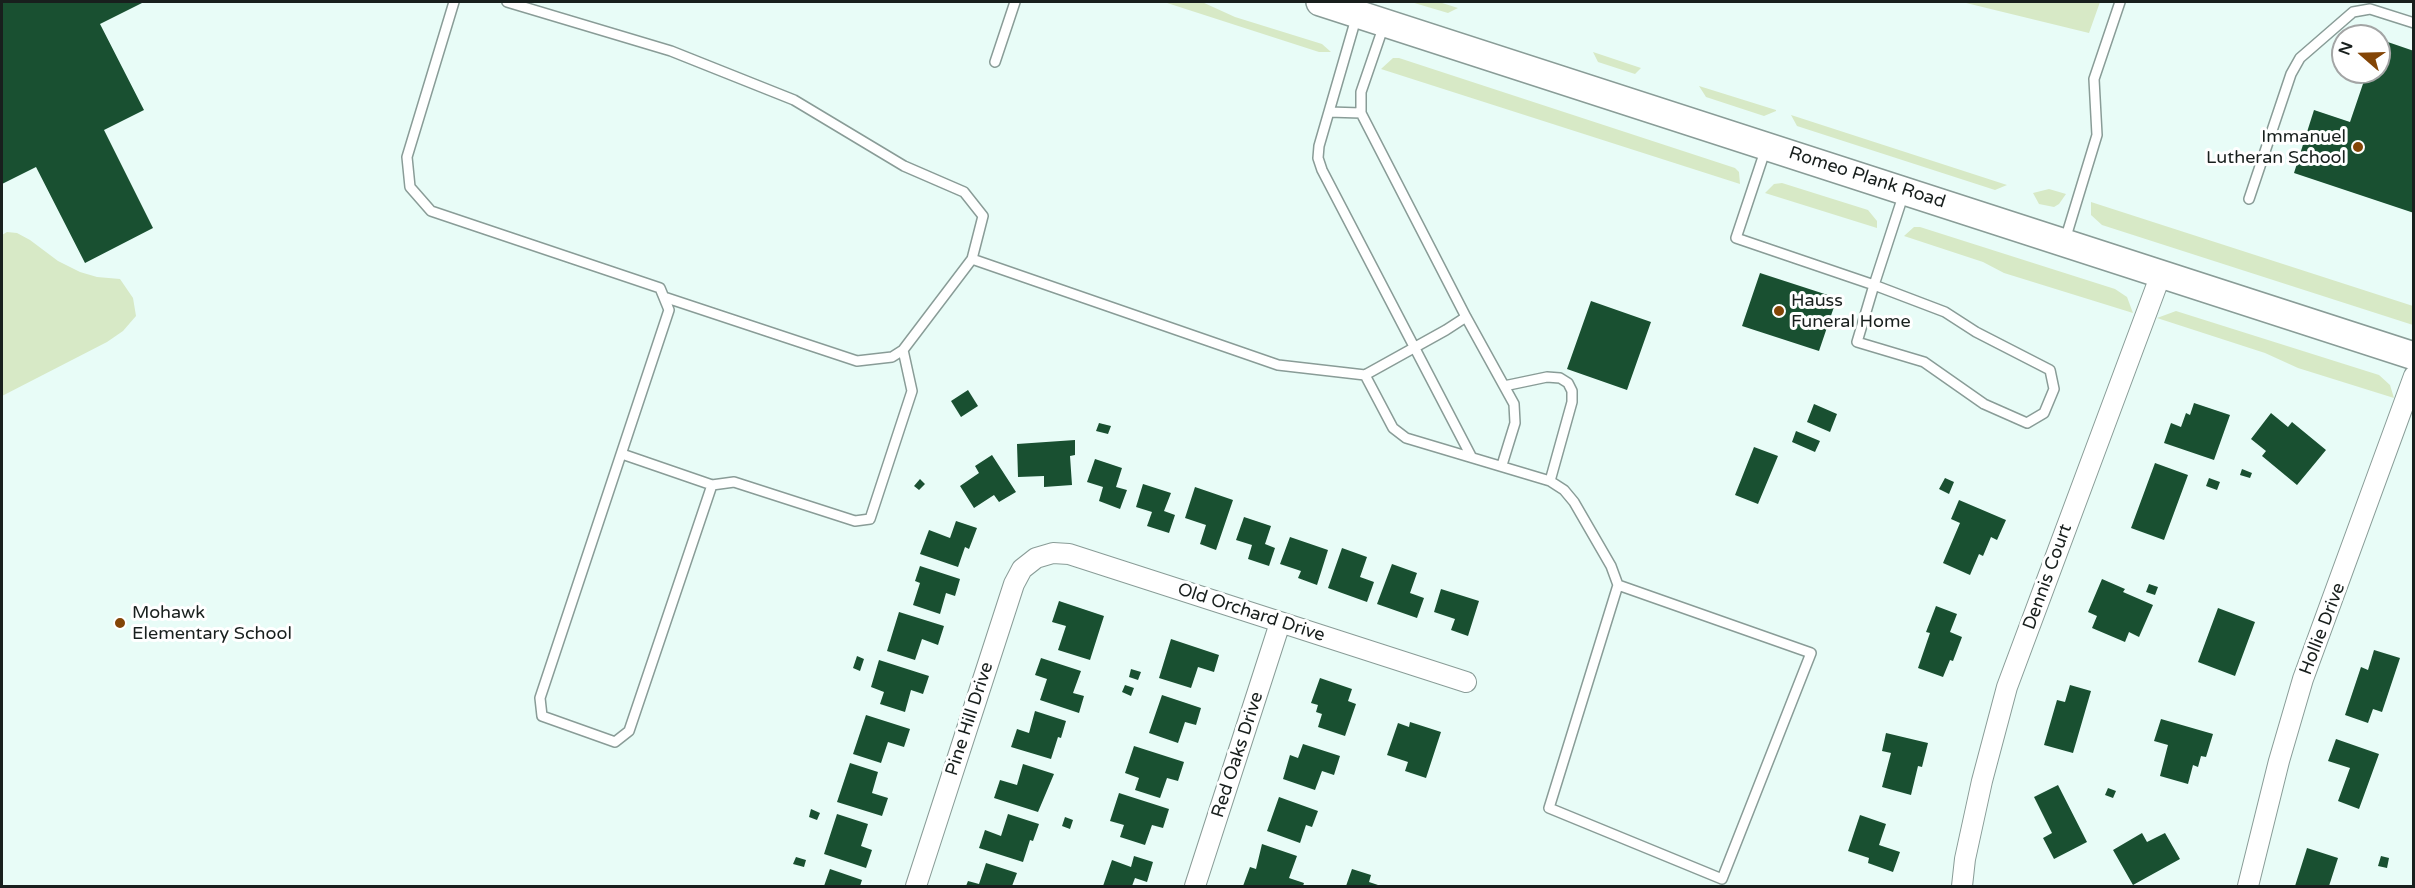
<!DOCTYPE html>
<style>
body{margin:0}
#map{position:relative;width:2415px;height:888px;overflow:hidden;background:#e8fcf7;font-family:"Varela Round",sans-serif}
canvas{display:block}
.frame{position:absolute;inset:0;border:3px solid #181f1d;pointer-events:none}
.north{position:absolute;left:2331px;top:24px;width:60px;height:60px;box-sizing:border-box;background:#fff;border:2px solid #a3a5a5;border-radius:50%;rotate:290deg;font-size:16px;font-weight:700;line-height:24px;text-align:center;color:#181f1d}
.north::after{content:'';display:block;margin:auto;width:21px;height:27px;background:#834506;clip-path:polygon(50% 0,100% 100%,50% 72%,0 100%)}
</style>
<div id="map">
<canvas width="2415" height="888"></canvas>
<div class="frame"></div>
<div class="north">N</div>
</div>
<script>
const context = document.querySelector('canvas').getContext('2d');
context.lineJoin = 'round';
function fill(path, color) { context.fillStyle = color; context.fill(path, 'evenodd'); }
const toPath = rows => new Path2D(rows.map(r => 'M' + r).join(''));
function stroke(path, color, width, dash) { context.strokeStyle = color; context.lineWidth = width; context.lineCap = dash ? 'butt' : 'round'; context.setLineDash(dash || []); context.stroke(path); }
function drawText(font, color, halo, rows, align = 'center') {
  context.font = font + ' "Varela Round",sans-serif'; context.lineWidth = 6; context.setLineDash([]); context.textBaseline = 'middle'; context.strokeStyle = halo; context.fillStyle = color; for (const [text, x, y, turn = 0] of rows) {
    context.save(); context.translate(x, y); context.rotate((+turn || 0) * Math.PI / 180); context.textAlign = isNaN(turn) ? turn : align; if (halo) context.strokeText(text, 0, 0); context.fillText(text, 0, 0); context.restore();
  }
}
fill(toPath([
 [1164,2,1202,2,1235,17,1322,44,1331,52,1319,52],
 [1411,2,1439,2,1458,8,1448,13],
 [1962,2,2100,2,2089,33],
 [1593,52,1641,68,1635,74,1598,62],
 [1393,58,1399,58,1735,168,1739,172,1740,184,1381,69],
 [1699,86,1776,110,1776,111,1764,116,1706,97],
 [1791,115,2007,185,1995,190,1797,126],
 [1782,183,1868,210,1877,221,1877,228,1765,193,1774,184],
 [2049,189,2066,194,2059,204,2054,207,2039,204,2033,193],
 [2091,202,2413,306,2413,325,2102,225,2091,215],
 [1914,227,1920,227,2115,289,2127,297,2133,313,2004,273,1983,262,1904,236],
 [7,232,17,233,30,240,58,261,80,272,97,277,120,279,133,298,136,316,123,331,107,342,2,396,2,235],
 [2176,311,2379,375,2390,385,2394,398,2298,368,2265,353,2157,318]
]), '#d7e9c6');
fill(toPath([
 [2,2,144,2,100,24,144,110,104,130,153,228,85,263,36,167,2,184],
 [2379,39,2414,51,2414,213,2294,173,2314,110,2350,122,2367,72,2379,72],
 [1760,273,1837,298,1819,351,1742,326],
 [1591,301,1651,322,1627,390,1567,369],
 [968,390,978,406,961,417,951,401],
 [2194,403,2230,415,2214,460,2164,443,2171,423,2181,427,2186,413,2190,415],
 [1814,404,1837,414,1830,432,1807,422],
 [2271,413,2288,427,2292,422,2326,450,2297,485,2262,456,2266,451,2251,439],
 [1099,423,1111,426,1108,434,1096,431],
 [1796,431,1820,441,1815,452,1792,442],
 [1075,440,1075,455,1070,456,1072,485,1044,487,1044,476,1018,477,1017,444],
 [1754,447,1778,456,1758,504,1735,495],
 [992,455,1016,492,999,502,994,495,974,508,960,486,979,473,975,466],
 [1095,459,1122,468,1116,487,1127,490,1120,509,1099,501,1103,487,1087,482],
 [2155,463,2188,475,2164,540,2131,528],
 [2242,469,2252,473,2250,478,2240,475],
 [1945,478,1954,482,1949,494,1939,489],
 [2209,478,2220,482,2217,490,2206,486],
 [920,479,925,484,919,490,914,486],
 [1143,484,1171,493,1164,511,1175,515,1169,533,1147,526,1152,512,1136,507],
 [1195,487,1233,500,1216,550,1200,544,1206,525,1185,518],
 [1959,500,2006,520,1997,540,1991,537,1983,556,1979,554,1970,575,1943,563,1960,523,1951,519],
 [1244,517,1271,526,1265,544,1275,548,1269,566,1248,559,1252,545,1236,540],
 [956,521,977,528,969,549,965,547,958,567,920,554,929,530,950,538],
 [1290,537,1328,550,1317,585,1298,578,1301,571,1280,564],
 [1342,548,1367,557,1360,577,1374,582,1367,602,1328,588],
 [1392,564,1417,573,1410,593,1424,598,1417,618,1377,604],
 [920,566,960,579,955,596,946,593,940,614,913,605,920,583,915,581],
 [2102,579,2125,589,2123,592,2153,605,2139,637,2129,632,2125,642,2092,628,2097,616,2088,612],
 [2149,584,2158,587,2155,595,2146,592],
 [1441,589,1479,601,1468,636,1451,630,1455,619,1434,612],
 [1059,601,1104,616,1090,660,1058,650,1066,626,1052,622],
 [1936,606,1957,614,1950,632,1962,637,1953,661,1950,660,1943,677,1918,668,1930,633,1926,632],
 [2218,608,2255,622,2235,676,2198,662],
 [899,612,944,626,938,645,922,639,915,660,887,651],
 [1171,639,1219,655,1214,672,1198,667,1191,688,1159,678],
 [2374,650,2400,658,2382,712,2373,709,2368,723,2345,715,2361,667,2368,670],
 [857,656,864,659,860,671,853,668],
 [1041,658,1081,671,1073,693,1084,696,1079,713,1040,700,1047,679,1035,675],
 [879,660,929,676,923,694,911,690,905,712,880,704,884,692,871,687],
 [1131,669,1141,672,1138,680,1129,677],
 [1320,678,1352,689,1348,701,1356,704,1345,736,1318,727,1322,714,1316,712,1318,705,1311,703],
 [1125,685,1134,688,1131,696,1122,692],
 [2070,685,2091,691,2073,753,2044,745,2057,700,2065,702],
 [1162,695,1201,708,1196,725,1185,722,1178,743,1149,733],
 [1035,711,1066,721,1061,738,1058,737,1051,759,1011,747,1017,729,1029,733],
 [866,715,910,729,904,747,888,742,881,763,853,754],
 [2161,719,2213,734,2206,757,2201,756,2198,767,2193,765,2188,784,2160,776,2168,745,2154,741],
 [1410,722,1441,732,1426,778,1405,771,1408,762,1387,755,1398,723,1409,727],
 [1886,733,1928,743,1922,767,1918,766,1911,795,1882,787,1891,753,1882,751],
 [2336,739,2379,754,2359,809,2338,801,2350,768,2328,761],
 [1303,744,1340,756,1334,775,1322,771,1315,790,1283,779,1290,755,1298,758],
 [1134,746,1184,762,1178,781,1167,778,1160,798,1135,790,1139,778,1125,773],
 [850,763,878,772,872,793,888,798,882,816,837,802],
 [1023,764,1054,774,1038,812,994,798,1000,780,1017,785],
 [2058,785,2087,842,2054,859,2043,838,2052,833,2034,797],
 [2108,788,2116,791,2113,798,2105,795],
 [1119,793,1169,809,1163,828,1152,825,1145,845,1120,837,1124,825,1110,821],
 [1279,797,1318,811,1312,827,1306,825,1300,843,1267,831],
 [811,809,820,813,817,820,809,817],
 [837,814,868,824,861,846,872,850,866,868,824,854],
 [1008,814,1039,824,1033,841,1030,840,1023,862,979,848,985,830,1001,836],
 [1860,815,1886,824,1879,845,1900,852,1893,872,1868,863,1869,858,1848,851],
 [1065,817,1073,820,1070,829,1062,826],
 [2142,833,2147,842,2165,833,2180,859,2133,885,2113,850],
 [1262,844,1297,856,1289,878,1304,883,1303,886,1243,886,1250,867,1256,869],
 [2307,848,2338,858,2329,886,2295,886],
 [1134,856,1153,862,1147,882,1135,878,1132,886,1103,886,1112,860,1131,867],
 [2381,856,2389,858,2387,868,2378,866],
 [796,857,806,860,804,867,793,864],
 [986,863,1017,873,1012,886,966,886,968,881,979,884],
 [830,869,862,880,860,886,824,886],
 [1352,869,1371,875,1369,882,1381,886,1346,886]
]), '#195031');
const lane = toPath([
 [454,2,407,157,410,187,431,211,660,288,669,310,540,698,542,716,615,742,629,731,712,485,734,482,855,521,870,519,912,391,903,350],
 [507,2,671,51,794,100,904,166,964,192,983,216,972,259],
 [1357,15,1319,146,1318,158,1322,170,1471,456],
 [1384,25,1361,92,1361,113,1466,317,1514,404,1515,423,1502,465],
 [995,62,1015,2],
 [1329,112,1361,113],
 [1766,148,1736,238,1874,285,1904,193],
 [2249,199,2291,74,2300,58,2353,12,2370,9,2414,23],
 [2065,240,2097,135,2094,79,2120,2],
 [1874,285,1945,312,1976,332,2050,370,2054,389,2044,413,2027,423,1984,404,1924,362,1857,342,1874,285],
 [664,297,857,361,892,357,903,350,972,259,1278,365,1365,375],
 [1466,317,1446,330,1365,375,1393,428,1406,438,1550,481,1564,490,1574,502,1611,566,1618,585,1549,808,1722,879,1811,653,1618,585],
 [1504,386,1547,377,1560,378,1568,383,1572,391,1572,402,1550,481],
 [622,454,712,485]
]);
const street = toPath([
 [916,886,1014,584,1022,569,1036,558,1053,553,1069,554,1466,682],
 [1195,886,1280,623],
 [1962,886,1965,859,1982,781,2007,687,2161,274],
 [2248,886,2279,761,2303,679,2414,376]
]);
const secondary = toPath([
 [1320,2,2414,356]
]);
stroke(lane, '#899c97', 12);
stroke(street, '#899c97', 22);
stroke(secondary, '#899c97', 30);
stroke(lane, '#fff', 9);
stroke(street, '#fff', 20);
stroke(secondary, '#fff', 27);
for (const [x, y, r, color] of [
 [2358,147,6,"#834506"],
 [1779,311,6,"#834506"],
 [120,623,6,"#834506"]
]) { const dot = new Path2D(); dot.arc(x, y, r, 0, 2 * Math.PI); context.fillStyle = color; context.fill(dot); stroke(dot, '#fff', 2); }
drawText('18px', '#181f1d', '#fff', [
 ["Immanuel",2346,137,"right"],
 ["Lutheran School",2346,158,"right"],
 ["Hauss",1791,301],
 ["Funeral Home",1791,322],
 ["Mohawk",132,613],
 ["Elementary School",132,634]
], 'left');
drawText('18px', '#181f1d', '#fff', [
 ["Romeo Plank Road",1867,178,18],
 ["Dennis Court",2048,577,-70],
 ["Old Orchard Drive",1251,613,18],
 ["Hollie Drive",2323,629,-69],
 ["Pine Hill Drive",970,719,-72],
 ["Red Oaks Drive",1238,755,-72]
]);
</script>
